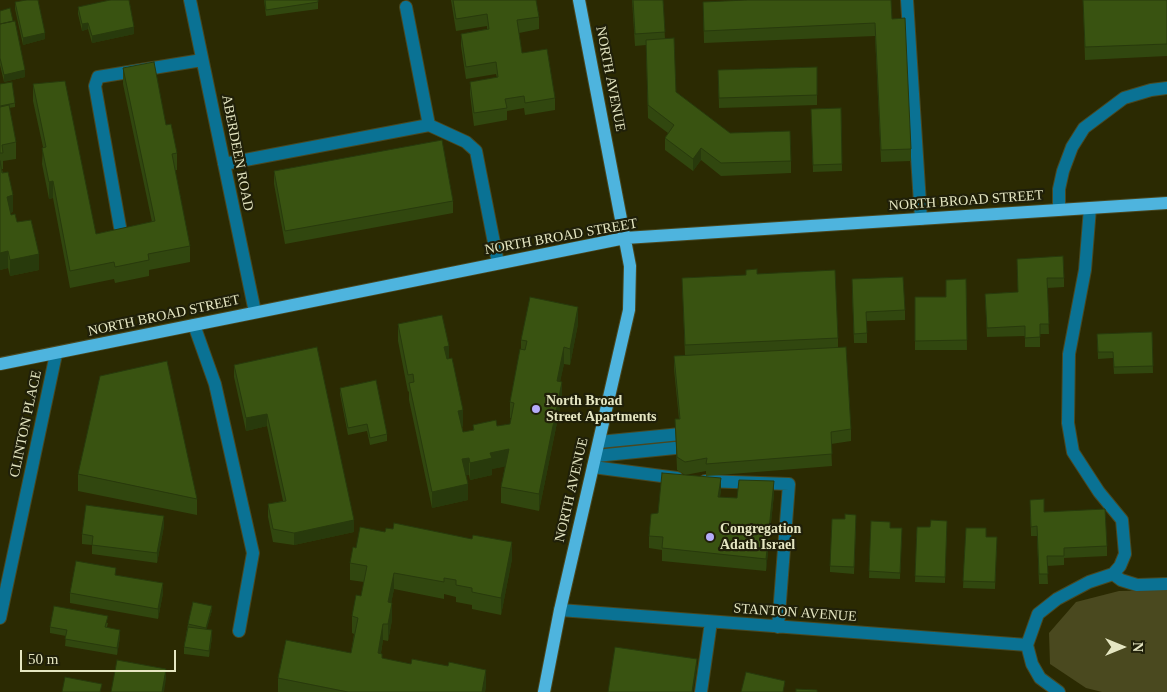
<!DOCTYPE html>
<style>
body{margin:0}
#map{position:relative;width:1167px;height:692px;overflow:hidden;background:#2b2a02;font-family:Georgia,serif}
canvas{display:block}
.north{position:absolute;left:1097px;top:622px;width:50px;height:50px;-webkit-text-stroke:4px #202009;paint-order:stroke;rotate:90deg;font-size:14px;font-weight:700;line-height:20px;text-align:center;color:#e5e6c2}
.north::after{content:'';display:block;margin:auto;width:18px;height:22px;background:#e5e6c2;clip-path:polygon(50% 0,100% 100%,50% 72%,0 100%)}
.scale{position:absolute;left:20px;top:650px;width:156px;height:22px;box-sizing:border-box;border:2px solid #e5e6c2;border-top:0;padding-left:6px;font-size:15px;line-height:18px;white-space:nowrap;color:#e5e6c2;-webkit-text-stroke:4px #202009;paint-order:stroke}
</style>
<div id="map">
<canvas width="1167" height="692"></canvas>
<div class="north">N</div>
<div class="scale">50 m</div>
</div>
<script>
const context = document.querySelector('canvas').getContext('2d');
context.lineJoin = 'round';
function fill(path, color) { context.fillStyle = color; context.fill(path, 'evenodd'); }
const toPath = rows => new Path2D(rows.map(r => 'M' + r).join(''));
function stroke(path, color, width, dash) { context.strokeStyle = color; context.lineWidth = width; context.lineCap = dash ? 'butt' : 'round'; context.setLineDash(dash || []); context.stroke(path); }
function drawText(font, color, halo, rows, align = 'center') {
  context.font = font + ' Georgia,serif'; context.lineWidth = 4.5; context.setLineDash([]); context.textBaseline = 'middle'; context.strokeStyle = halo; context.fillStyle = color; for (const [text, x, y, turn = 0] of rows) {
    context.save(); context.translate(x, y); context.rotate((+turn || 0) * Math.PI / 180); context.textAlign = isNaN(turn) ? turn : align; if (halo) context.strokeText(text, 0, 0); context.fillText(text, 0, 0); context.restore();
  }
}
fill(toPath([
 [1167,590,1167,692,1102,692,1086,688,1050,664,1049,633,1076,602,1119,591]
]), '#4a491f');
const minor = toPath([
 [190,0,255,312],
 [907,0,921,219],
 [429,125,466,142,476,151,498,263],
 [224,164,429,125,406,7],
 [1059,210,1059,189,1063,171,1072,147,1084,128,1124,98,1151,90,1167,88],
 [120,227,95,86,98,77,202,60],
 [194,325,215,384,253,553,239,631],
 [599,442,691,433],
 [596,456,675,448],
 [593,467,677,478],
 [705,481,789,484,778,627],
 [1113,574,1121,580,1137,585,1167,584],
 [560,610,1027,645],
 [0,618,56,354],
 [701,692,711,622],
 [1059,692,1040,678,1032,664,1027,645,1038,614,1057,599,1089,582,1113,574,1120,566,1125,554,1122,520,1099,492,1073,452,1068,423,1069,354,1085,270,1090,208]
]);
const major = toPath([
 [0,364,625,238,1167,203],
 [544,692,560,610,629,310,630,266,579,0]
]);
stroke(minor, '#494821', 14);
stroke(major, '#494821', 14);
stroke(minor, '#0a7294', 12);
stroke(major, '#4eb4de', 12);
fill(toPath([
 [264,0,318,0,318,9,266,16],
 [451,0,536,0,539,17,539,29,519,33,522,53,555,98,555,110,525,115,524,108,507,111,507,120,474,126,470,94,470,82,497,78,496,74,466,79,461,46,461,34,487,29,487,26,456,31],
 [632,0,663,0,665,39,676,92,730,133,791,161,791,173,721,176,701,160,693,171,665,150,665,138,668,133,648,118,646,45,635,46],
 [1083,0,1167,0,1167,56,1085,60],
 [15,2,45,39,23,45,15,9],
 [703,2,892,19,911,149,911,161,881,162,875,36,704,43],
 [78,7,134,34,92,43,88,29,82,31,78,14],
 [0,11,25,77,4,82,0,65],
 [817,67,817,105,719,108,718,70],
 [123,68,177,153,177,170,175,170,190,246,190,262,149,270,149,276,115,283,114,279,70,288,53,198,49,199,42,164,43,147,33,101,33,84,96,234,152,222,123,84],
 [0,84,15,103,15,107,9,108,16,142,16,159,3,161,3,169,2,169,13,212,10,213,11,215,17,222,39,270,10,276,8,268,0,270],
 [841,108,842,171,813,172,811,109],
 [274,171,453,201,453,213,285,244,274,184],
 [1017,259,1064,278,1064,287,1047,288,1049,334,1040,334,1040,347,1025,347,1025,336,987,337,985,294,1018,292],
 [757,274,838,338,838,348,851,429,851,441,831,444,832,466,706,476,706,471,685,475,677,470,675,419,679,419,674,369,674,356,685,356,682,278,746,275],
 [966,279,967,350,915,350,915,297,946,297],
 [852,288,905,310,905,320,867,321,867,343,854,343],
 [398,324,449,359,463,426,462,427,463,432,473,430,473,425,497,426,510,424,511,418,510,418,510,402,521,350,521,340,578,324,570,365,564,364,560,381,562,398,539,511,501,503,501,487,505,466,492,469,492,475,470,480,469,475,466,475,468,500,432,508,409,400,409,391,408,392,398,341],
 [1152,332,1153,373,1114,374,1113,358,1098,359,1097,334],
 [234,365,354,532,294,545,273,542,268,517,268,504,283,501,267,426,246,431,234,377],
 [340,388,387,434,387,441,370,445,367,431,348,435,340,394],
 [78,474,197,499,197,515,78,491],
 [721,490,720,497,737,498,774,494,766,571,662,561,662,550,649,548,649,536,658,513],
 [1030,500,1044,512,1107,546,1107,556,1064,558,1064,565,1047,566,1048,584,1039,584,1037,536,1031,536],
 [871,521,890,528,902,528,900,579,869,578],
 [947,521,945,583,915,582,917,527,930,527],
 [856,522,854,574,830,572,830,566],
 [164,526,157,563,92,554,92,545,82,544,82,534],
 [966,528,986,537,997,537,995,589,963,588],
 [512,559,501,615,472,609,472,605,456,602,456,597,444,594,444,599,394,589,391,603,392,620,388,641,383,640,381,653,382,658,486,686,485,692,278,692,278,678,351,653,354,634,352,633,352,616,361,596,364,582,350,580,350,563],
 [70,593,163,593,158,619,70,603],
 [212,610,206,630,212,637,209,657,184,654,184,647,188,624],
 [108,623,107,627,120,637,117,655,65,646,66,636,50,633,50,627]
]), '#31470f');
fill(toPath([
 [88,23,88,29,82,31,82,24],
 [134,27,134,34,92,43,92,36],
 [45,33,45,39,23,45,23,38],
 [25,70,25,77,4,82,4,75],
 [701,148,701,160,693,171,693,159],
 [53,181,53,198,49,199,49,182],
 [13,195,13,212,7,213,7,197],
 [8,251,8,268,0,270,0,253],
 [39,254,39,270,10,276,10,260],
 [578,307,578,324,570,365,570,349],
 [449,346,449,363,444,364,444,347],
 [564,347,564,364,557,397,557,381],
 [562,382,562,398,539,511,539,494],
 [463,410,463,426,458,427,458,411],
 [267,414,267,426,246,431,246,418],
 [509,449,509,466,492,469,492,475,470,480,470,463,490,453],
 [469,458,469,475,462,476,462,459],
 [721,478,721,490,718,509,718,497],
 [774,481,774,494,766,571,766,559],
 [468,484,468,500,432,508,432,492],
 [164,516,164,526,157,563,157,553],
 [354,520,354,532,294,545,294,533],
 [512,542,512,559,501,615,501,598],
 [394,573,394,589,388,619,388,602],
 [163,583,163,593,158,619,158,609],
 [392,603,392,620,388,641,388,624],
 [212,606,212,610,206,632,206,628],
 [383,624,383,640,378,669,378,653],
 [120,630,120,637,117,655,117,648],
 [212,630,212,637,209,657,209,651],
 [697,659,697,669,693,692,692,692],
 [166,669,166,679,164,692,162,692],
 [486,670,486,686,485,692,482,692]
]), '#283a0c');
const building = toPath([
 [26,0,38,0,45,33,23,38,15,2,26,0],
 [110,0,129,0,134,27,92,36,88,23,82,24,78,7,110,0],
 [265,0,318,0,318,2,266,10,265,0],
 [453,0,536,0,539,17,517,20,522,53,547,49,555,98,525,103,524,96,505,99,507,108,474,113,470,82,498,77,496,62,466,67,461,34,489,29,487,14,456,19,453,0],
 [633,0,663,0,665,32,635,34,633,0],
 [746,0,891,0,892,19,905,18,911,149,881,150,875,23,704,31,703,2,746,0],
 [1083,0,1167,0,1167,44,1085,47,1083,0],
 [10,8,13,21,0,24,0,11,10,8],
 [15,21,25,70,4,75,0,58,0,24,15,21],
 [674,38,676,92,730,133,790,131,791,161,721,163,701,148,693,159,665,138,674,125,648,105,646,40,674,38],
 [154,62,166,125,171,124,177,153,172,154,190,246,148,254,149,260,115,267,114,262,70,271,53,181,49,182,42,148,46,147,33,84,65,81,96,234,155,221,123,68,154,62],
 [817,67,817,95,719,98,718,70,817,67],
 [12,82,15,103,0,106,0,84,12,82],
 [9,105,16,142,2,145,3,153,0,153,0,107,9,105],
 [841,108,842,164,813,165,811,109,841,108],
 [442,140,453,201,285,231,274,171,442,140],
 [0,161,2,173,8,172,13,195,7,197,11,215,15,214,17,222,31,220,39,254,10,260,8,251,0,253,0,161],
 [1063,256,1064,278,1047,278,1049,324,1040,324,1040,337,1025,338,1025,326,987,328,985,294,1018,292,1017,259,1063,256],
 [757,269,757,274,835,270,838,338,685,345,682,278,746,275,746,270,757,269],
 [903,277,905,310,866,312,867,333,854,334,852,279,903,277],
 [966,279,967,340,915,341,915,297,946,297,946,280,966,279],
 [530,297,578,307,570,349,564,347,557,381,562,382,539,494,501,487,509,449,490,453,492,458,470,463,469,458,462,459,468,484,432,492,409,383,414,382,413,374,408,375,398,324,442,315,449,346,444,347,447,359,452,358,463,410,458,411,463,432,474,430,473,425,496,420,497,426,510,424,514,403,510,402,520,349,525,350,527,341,521,340,530,297],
 [1152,332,1153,366,1114,367,1113,352,1098,352,1097,334,1152,332],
 [317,347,354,520,294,533,273,529,268,504,286,501,267,414,246,418,234,365,317,347],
 [846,347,851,429,831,432,832,454,706,464,707,458,685,462,677,457,675,419,680,419,674,356,846,347],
 [167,361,197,499,78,474,100,376,167,361],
 [376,380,387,434,370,438,367,424,348,428,340,388,376,380],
 [662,473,721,478,718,497,737,498,739,480,774,481,766,559,662,548,663,537,649,536,651,514,658,513,662,473],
 [1044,499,1044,512,1105,509,1107,546,1064,548,1064,556,1047,556,1048,574,1039,574,1037,526,1031,527,1030,500,1044,499],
 [86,505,164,516,157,553,92,545,93,536,82,534,86,505],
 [845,514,856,515,854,567,830,566,832,519,845,519,845,514],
 [931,520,947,521,945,577,915,576,917,527,930,527,931,520],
 [871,521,890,522,890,528,902,528,900,573,869,571,871,521],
 [394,523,472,539,473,535,512,542,501,598,472,592,472,588,456,585,456,580,444,578,444,582,394,573,388,602,392,603,388,624,383,624,378,653,382,654,382,658,411,664,412,659,448,666,449,662,486,670,482,692,348,692,278,678,286,640,351,653,358,618,352,616,356,595,361,596,367,566,350,563,353,547,356,548,360,527,385,532,386,528,393,529,394,523],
 [966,528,986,528,986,537,997,537,995,582,963,581,966,528],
 [76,561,116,568,115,575,163,583,158,609,70,593,76,561],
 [193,602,212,606,206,628,188,624,193,602],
 [54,606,108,616,105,627,120,630,117,648,65,639,67,630,50,627,54,606],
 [188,627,212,630,209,651,184,647,188,627],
 [615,647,697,659,692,692,608,692,615,647],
 [117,660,166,669,162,692,111,692,117,660],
 [746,672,785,681,783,692,741,692,746,672],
 [65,677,102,684,100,692,62,692,65,677],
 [796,689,817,690,817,692,796,692,796,689]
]);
fill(building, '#395311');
stroke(building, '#283a0c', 1);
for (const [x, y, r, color] of [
 [536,409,5,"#b5acf9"],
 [710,537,5,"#b5acf9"]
]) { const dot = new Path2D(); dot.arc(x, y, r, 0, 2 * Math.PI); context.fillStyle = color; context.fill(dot); stroke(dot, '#202009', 2); }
drawText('14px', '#e5e6c2', '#202009', [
 ["NORTH AVENUE",610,79,79],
 ["ABERDEEN ROAD",237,153,79],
 ["NORTH BROAD STREET",966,201,-4],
 ["NORTH BROAD STREET",561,237,-10],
 ["NORTH BROAD STREET",164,316,-12],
 ["CLINTON PLACE",26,424,-78],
 ["NORTH AVENUE",572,490,-77],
 ["STANTON AVENUE",795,613,4]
]);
drawText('bold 14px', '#e5e6c2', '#202009', [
 ["North Broad",546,401],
 ["Street Apartments",546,417],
 ["Congregation",720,529],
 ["Adath Israel",720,545]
], 'left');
</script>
